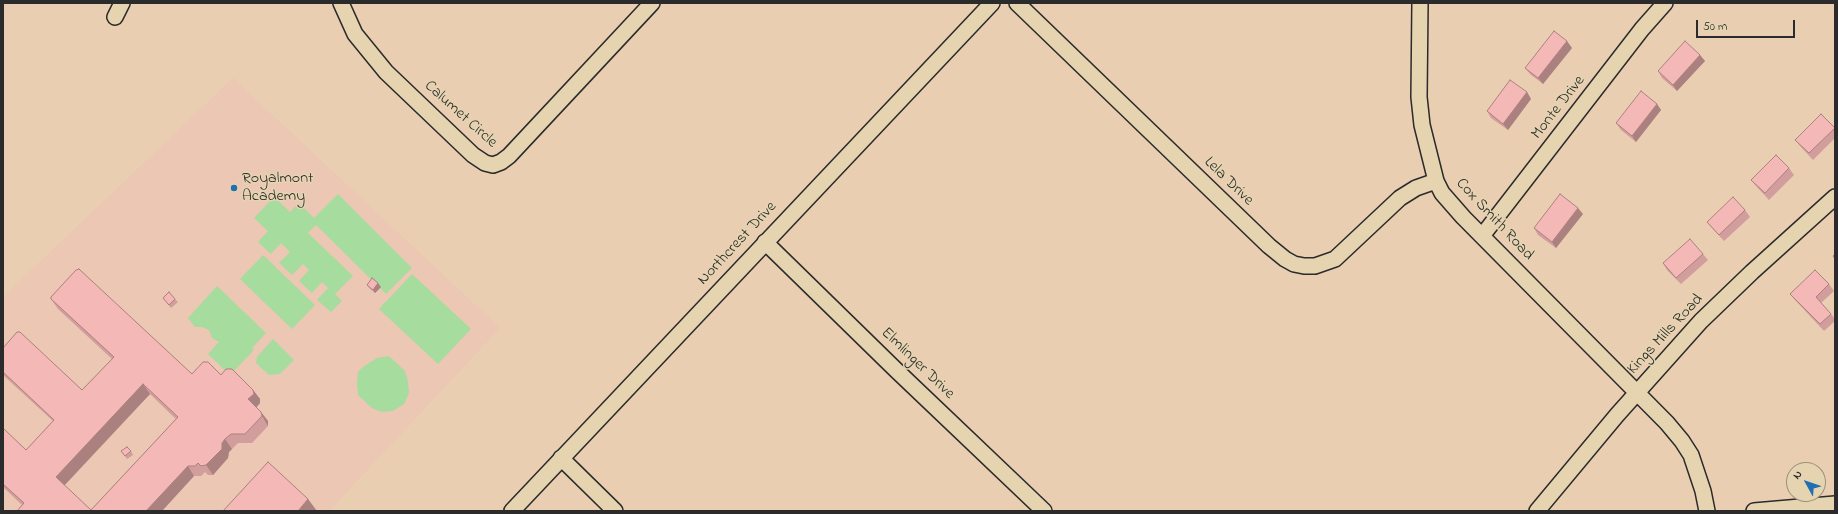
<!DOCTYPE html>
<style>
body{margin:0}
#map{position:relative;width:1838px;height:514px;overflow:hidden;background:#e9ceb2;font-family:"Indie Flower",sans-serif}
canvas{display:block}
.frame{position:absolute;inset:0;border:4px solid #2b2b2b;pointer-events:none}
.north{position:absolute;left:1786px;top:462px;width:40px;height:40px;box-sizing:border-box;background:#e6d4b1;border:1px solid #9b907b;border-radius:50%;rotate:310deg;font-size:11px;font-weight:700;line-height:16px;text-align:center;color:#2b2b2b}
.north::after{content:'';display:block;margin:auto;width:14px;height:18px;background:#1f6fb2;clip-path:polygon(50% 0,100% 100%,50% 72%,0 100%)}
.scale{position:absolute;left:1696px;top:20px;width:99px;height:18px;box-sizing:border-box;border:2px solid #2b2b2b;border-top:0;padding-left:5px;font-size:12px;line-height:14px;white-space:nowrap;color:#2b2b2b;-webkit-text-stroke:3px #e6d4b1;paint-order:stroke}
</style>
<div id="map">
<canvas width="1838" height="514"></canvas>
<div class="frame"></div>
<div class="north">N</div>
<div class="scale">50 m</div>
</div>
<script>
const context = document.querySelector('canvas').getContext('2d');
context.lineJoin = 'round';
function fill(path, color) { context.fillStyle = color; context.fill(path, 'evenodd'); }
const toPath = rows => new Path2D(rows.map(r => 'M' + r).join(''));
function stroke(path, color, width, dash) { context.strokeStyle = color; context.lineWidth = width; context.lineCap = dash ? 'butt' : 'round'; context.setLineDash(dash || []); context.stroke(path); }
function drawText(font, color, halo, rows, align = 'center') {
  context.font = font + ' "Indie Flower",sans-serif'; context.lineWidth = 3; context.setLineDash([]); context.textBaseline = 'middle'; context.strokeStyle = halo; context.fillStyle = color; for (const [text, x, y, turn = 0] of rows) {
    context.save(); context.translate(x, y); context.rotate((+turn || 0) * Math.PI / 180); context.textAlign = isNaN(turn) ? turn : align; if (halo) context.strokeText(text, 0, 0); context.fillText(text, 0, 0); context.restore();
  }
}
fill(toPath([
 [233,78,500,328,329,511,3,511,3,297]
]), '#ecc7b3');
fill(toPath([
 [338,194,412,268,386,294,316,225,308,233,353,276,335,294,342,301,331,312,317,300,328,288,322,282,312,293,299,281,309,270,303,264,292,275,279,263,290,252,281,243,271,254,258,242,268,231,254,218,274,197,290,212,299,203,314,218],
 [263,255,315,305,292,329,240,279],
 [412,274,471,329,438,364,379,309],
 [217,286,266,333,252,348,254,350,230,375,208,354,219,342,212,338,209,330,202,327,195,327,188,318],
 [273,339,294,360,280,374,269,375,256,363,257,357],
 [389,356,405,371,408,381,409,393,404,404,393,411,382,412,372,408,358,395,357,384,358,372,363,367,377,358]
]), '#a7dc9f');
const minor = toPath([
 [341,3,355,34,386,72,473,155,485,163,493,165,501,162,509,156,652,3],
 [1017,3,1269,246,1285,259,1294,264,1304,266,1315,266,1335,259,1400,198,1416,188,1436,181],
 [1420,3,1419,97,1422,125,1436,181,1442,193,1463,217,1667,423,1682,441,1691,455,1703,491,1707,511],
 [115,17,122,3],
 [1482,236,1642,29,1665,3],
 [765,242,896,370,1044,511],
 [561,458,615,511],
 [512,511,992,3],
 [1537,511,1617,415,1701,321,1752,272,1835,197],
 [1754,511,1835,504]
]);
stroke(minor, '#2b2b2b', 18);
stroke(minor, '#e6d4b1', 15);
fill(toPath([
 [1572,48,1543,84,1530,74,1525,68],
 [1700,55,1705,61,1677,91,1662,78,1658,71],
 [1527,92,1531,99,1508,130,1491,118,1487,111],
 [1657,104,1661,110,1636,142,1621,130,1616,123],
 [1821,114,1835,128,1835,138,1813,160,1800,146,1795,140],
 [1789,168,1794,175,1769,200,1756,186,1751,180],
 [1745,210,1750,217,1724,241,1712,228,1707,222],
 [1583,214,1556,248,1538,235,1534,228],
 [1703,254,1708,260,1681,284,1667,270,1663,263],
 [1829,284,1834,291,1821,303,1831,314,1835,319,1835,321,1824,331,1795,300,1790,294],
 [367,285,381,287,375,293,369,288],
 [163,298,175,299,178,302,171,308],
 [51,299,192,374,221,375,253,390,260,399,260,403,256,407,268,421,268,426,252,443,238,443,229,452,228,458,213,475,208,475,205,472,201,476,194,476,162,511,17,511,22,505,3,487,3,428,26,450,53,421,3,375,3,348,82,390,112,359,58,309],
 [150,394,176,419,91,510,64,485],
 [121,451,131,451,133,455,127,459]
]), '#d29e9d');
fill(toPath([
 [1567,41,1572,48,1543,84,1538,78],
 [1700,55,1705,61,1677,91,1673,85],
 [1527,92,1531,99,1508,130,1503,124],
 [1657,104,1661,110,1636,142,1632,136],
 [1578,208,1583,214,1556,248,1552,242],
 [378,283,381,287,375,293,373,290],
 [143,384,150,394,63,487,56,477],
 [253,390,260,399,260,403,255,409,248,399],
 [261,412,268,421,268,426,262,416],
 [225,439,232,449,229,452,228,458,213,475,206,465],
 [188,466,194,476,162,511,146,511],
 [308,499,317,511,298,511]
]), '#ab817f');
const building = toPath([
 [1554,31,1567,41,1538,78,1525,68,1554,31],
 [1685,41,1700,55,1673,85,1658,71,1685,41],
 [1510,80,1527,92,1503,124,1487,111,1510,80],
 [1641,91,1657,104,1632,136,1616,123,1641,91],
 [1821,114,1835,128,1809,153,1795,140,1821,114],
 [1776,155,1789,168,1765,193,1751,180,1776,155],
 [1560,194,1578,208,1552,242,1534,228,1560,194],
 [1733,197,1745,210,1719,235,1707,222,1733,197],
 [1690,239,1703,254,1676,278,1663,263,1690,239],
 [1835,254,1835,259,1833,256,1835,254],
 [79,269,192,374,203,362,208,362,221,375,226,369,232,369,253,390,254,394,248,399,261,412,262,416,245,434,231,434,225,439,222,443,222,449,206,465,201,466,198,463,195,466,188,466,146,511,17,511,24,503,3,484,3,428,26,450,54,420,3,372,3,348,17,332,20,332,82,390,114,357,51,299,51,297,76,270,79,269],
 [143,384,178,417,91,510,56,477,143,384],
 [1815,270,1829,284,1816,297,1831,314,1820,324,1790,294,1815,270],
 [372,278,378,283,373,290,367,285,372,278],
 [169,292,175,299,169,305,163,298,169,292],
 [127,447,131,451,125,456,121,451,127,447],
 [268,462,308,499,298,511,223,511,268,462]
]);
fill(building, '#f4b8b6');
stroke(building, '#ab817f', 1);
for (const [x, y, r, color] of [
 [234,188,4,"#1f6fb2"]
]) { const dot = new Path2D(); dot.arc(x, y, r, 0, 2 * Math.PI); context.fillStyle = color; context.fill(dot); stroke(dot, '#e6d4b1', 1.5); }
drawText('16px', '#2b2b2b', '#e6d4b1', [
 ["Monte Drive",1559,108,-52],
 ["Calumet Circle",460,115,42],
 ["Lela Drive",1228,182,44],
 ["Cox Smith Road",1494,220,47],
 ["Northcrest Drive",738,244,-47],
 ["Kings Mills Road",1666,335,-47],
 ["Elmlinger Drive",917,364,44]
]);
drawText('16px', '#2b2b2b', '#e6d4b1', [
 ["Royalmont",242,179],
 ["Academy",242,197]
], 'left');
</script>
